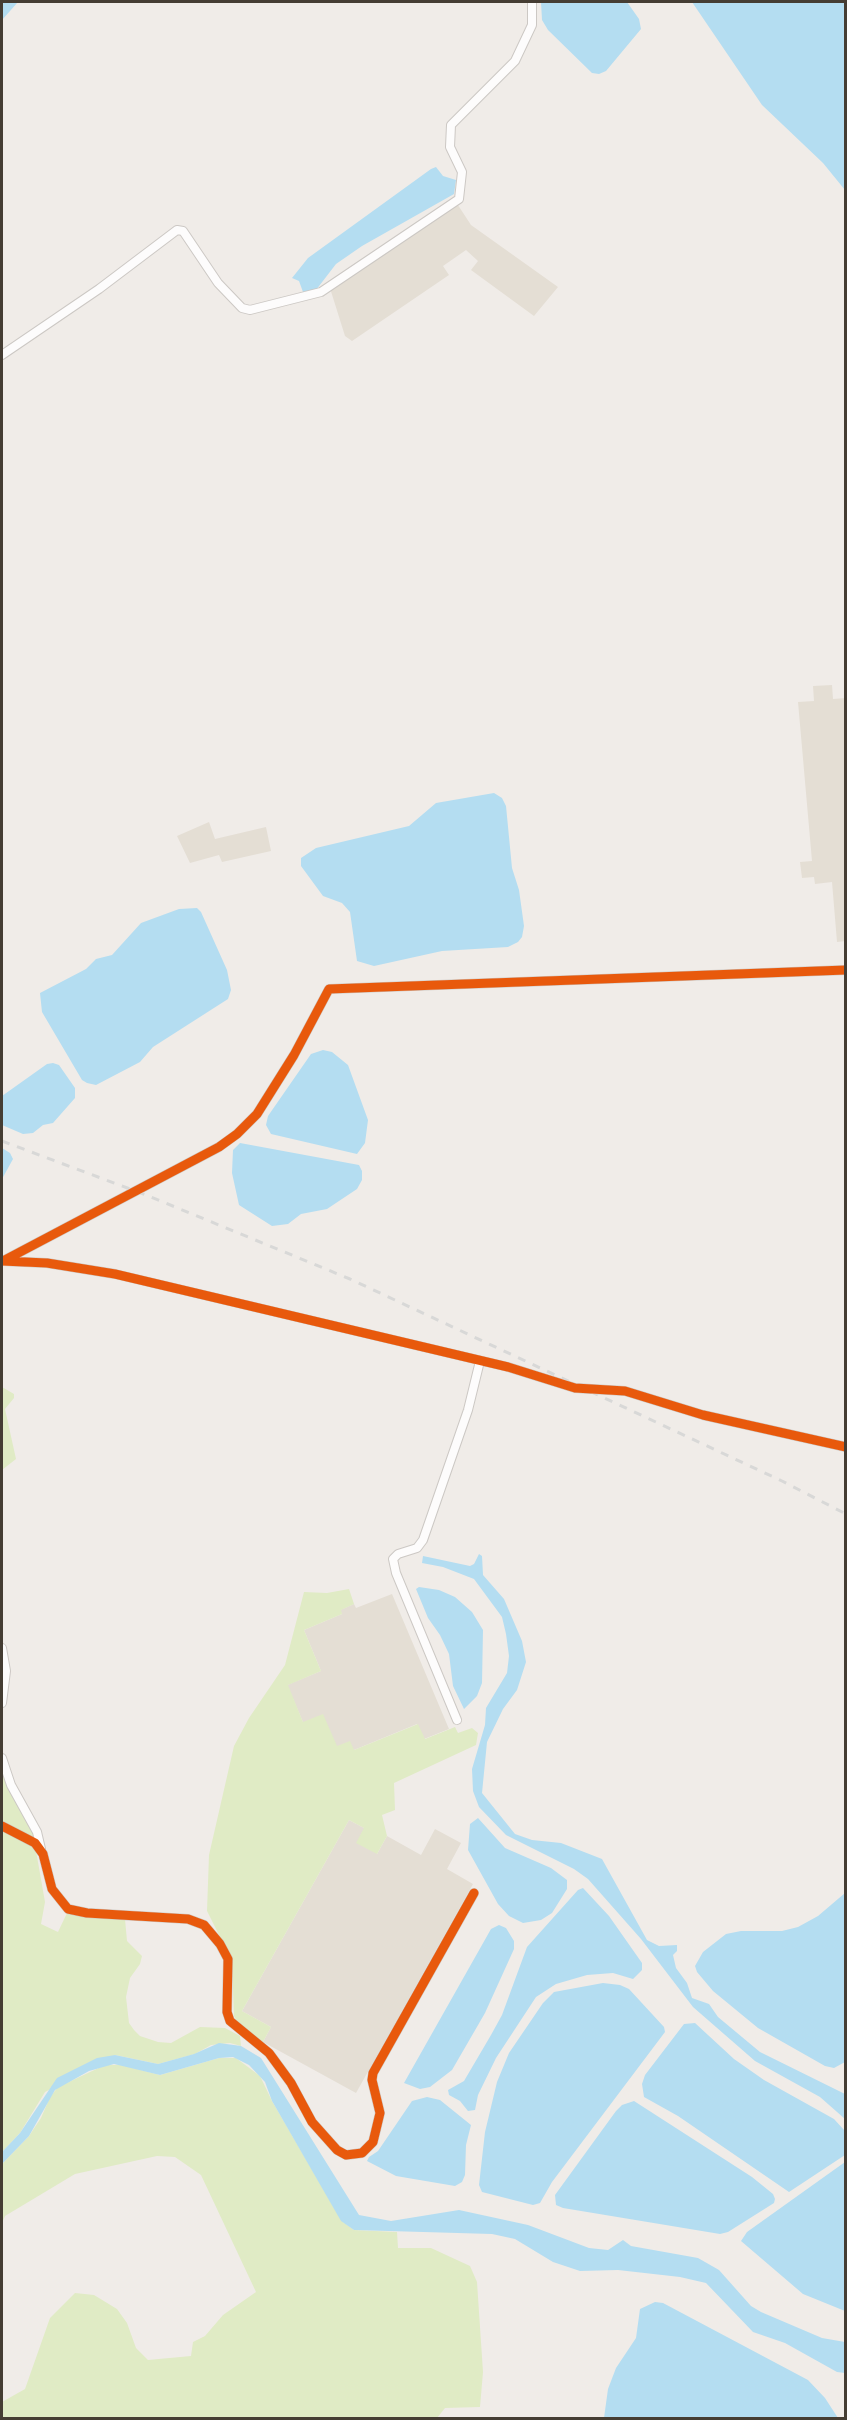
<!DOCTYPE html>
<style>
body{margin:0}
#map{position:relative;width:847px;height:2420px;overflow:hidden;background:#f0ece8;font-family:"DM Sans",sans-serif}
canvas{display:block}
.frame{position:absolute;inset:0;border:3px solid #453d33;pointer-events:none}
</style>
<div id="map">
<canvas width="847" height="2420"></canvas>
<div class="frame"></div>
</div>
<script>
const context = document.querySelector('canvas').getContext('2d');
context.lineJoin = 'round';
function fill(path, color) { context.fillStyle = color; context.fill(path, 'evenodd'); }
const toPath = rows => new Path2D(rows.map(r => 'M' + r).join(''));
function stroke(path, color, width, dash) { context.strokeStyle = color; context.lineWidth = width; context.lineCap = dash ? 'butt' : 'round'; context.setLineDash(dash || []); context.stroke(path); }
fill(toPath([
 [454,199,471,225,558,287,534,316,471,270,478,261,466,250,443,266,449,275,352,341,345,336,329,285],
 [832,685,833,699,846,698,846,941,837,942,832,882,815,884,814,877,802,878,800,862,812,861,798,702,814,701,813,686],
 [209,822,215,839,266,827,271,851,222,862,219,855,190,863,177,836],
 [392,1594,449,1729,424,1739,417,1724,354,1750,337,1747,303,1722,287,1685,321,1671,304,1630,342,1614,340,1610,354,1604,356,1608],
 [349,1820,364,1828,377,1854,387,1836,421,1855,435,1829,461,1843,447,1869,473,1884,356,2093,263,2042,271,2027,242,2011]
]), '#e4ded4');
fill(toPath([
 [2,1387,14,1394,14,1398,5,1409,16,1459,2,1470],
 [349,1589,354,1604,341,1610,342,1614,304,1630,321,1671,288,1685,303,1722,323,1714,337,1746,350,1741,354,1750,418,1724,425,1739,455,1727,458,1733,472,1728,478,1733,476,1745,394,1783,395,1810,382,1815,387,1836,377,1854,356,1843,364,1828,349,1820,242,2011,271,2027,263,2042,239,2025,234,2016,232,1961,207,1911,209,1855,234,1746,249,1718,285,1665,304,1592,327,1593],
 [2,1773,32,1828,45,1902,41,1924,58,1932,67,1913,125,1919,127,1941,142,1956,140,1964,130,1978,126,1997,129,2023,134,2030,140,2036,158,2042,171,2043,200,2027,225,2028,240,2036,241,2046,230,2043,211,2045,195,2054,158,2064,115,2055,45,2092,20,2133,2,2152],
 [219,2058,236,2058,260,2076,272,2101,342,2221,354,2230,397,2232,398,2248,431,2248,470,2266,477,2282,483,2372,480,2407,445,2408,437,2418,2,2418,2,2402,25,2389,50,2318,75,2293,94,2295,117,2309,127,2323,136,2348,148,2360,191,2356,193,2342,205,2336,223,2315,256,2292,201,2175,175,2157,157,2156,75,2174,5,2216,2,2223,2,2164,29,2136,41,2118,50,2097,58,2087,105,2065,122,2065,160,2075]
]), '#e0ebc5');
fill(toPath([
 [2,2,18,2,2,20],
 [541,2,627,2,639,19,641,29,606,71,599,74,592,73,548,30,542,20],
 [692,2,845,2,845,190,823,163,762,105],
 [436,167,443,176,456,180,454,194,362,246,336,264,316,290,303,292,299,281,292,278,308,258,431,169],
 [494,793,502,798,506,806,512,868,519,890,524,926,522,937,518,942,508,947,442,951,374,966,357,961,350,912,342,903,323,896,301,866,301,858,316,848,409,826,436,803],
 [197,908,201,912,227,970,231,990,228,999,153,1047,140,1062,96,1085,87,1083,82,1080,42,1012,40,993,86,969,96,959,112,955,141,923,179,909],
 [323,1050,332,1052,348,1065,368,1120,365,1143,357,1154,271,1134,266,1125,268,1116,311,1054],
 [53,1063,59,1065,75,1088,75,1098,53,1123,43,1125,33,1133,23,1134,2,1125,2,1096,47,1064],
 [240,1143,359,1165,362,1171,362,1180,357,1189,327,1209,301,1214,288,1224,272,1226,239,1205,232,1173,233,1150],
 [2,1148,10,1153,13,1159,2,1179],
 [479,1554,482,1556,483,1575,504,1599,522,1641,526,1662,517,1690,503,1709,487,1742,482,1793,515,1834,532,1840,561,1843,602,1859,647,1940,659,1946,677,1945,677,1951,673,1955,676,1968,687,1983,692,1998,709,2004,718,2017,760,2052,845,2094,845,2119,820,2097,755,2061,693,2007,641,1939,588,1879,574,1869,506,1835,479,1807,473,1791,472,1769,485,1725,486,1708,507,1673,509,1656,506,1634,502,1617,474,1579,443,1567,422,1563,423,1556,470,1566,474,1564],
 [419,1587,439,1590,455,1597,472,1612,483,1630,482,1683,477,1696,464,1709,453,1686,449,1654,440,1635,428,1618,416,1589],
 [478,1818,505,1848,551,1868,567,1880,567,1889,552,1913,541,1920,523,1923,509,1916,498,1904,468,1850,470,1824],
 [583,1888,609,1916,642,1963,642,1970,633,1979,613,1973,587,1975,556,1984,536,1997,496,2058,478,2095,475,2110,468,2111,460,2101,449,2095,448,2090,464,2081,491,2035,502,2015,527,1947,578,1890],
 [845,1893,845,2062,834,2068,825,2066,758,2028,713,1991,697,1972,695,1966,703,1952,726,1934,741,1931,782,1931,798,1927,818,1916],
 [499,1925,506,1928,514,1941,514,1949,485,2013,452,2070,430,2087,420,2089,404,2083,491,1929],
 [603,1983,620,1985,629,1989,664,2027,665,2032,552,2182,540,2203,533,2205,482,2192,479,2185,485,2132,497,2082,509,2053,543,2003,554,1992],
 [695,2023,734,2059,764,2080,834,2119,845,2131,845,2155,789,2192,678,2116,644,2097,642,2084,645,2075,684,2024],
 [219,2043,241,2046,261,2058,359,2215,391,2221,459,2210,528,2225,589,2248,608,2250,623,2240,631,2246,698,2258,719,2270,751,2306,761,2312,822,2338,845,2342,845,2373,837,2372,785,2343,753,2332,706,2283,680,2277,618,2270,580,2271,553,2262,515,2239,492,2234,354,2230,341,2221,272,2101,265,2082,249,2065,233,2057,219,2058,160,2075,114,2064,89,2071,55,2090,29,2136,2,2164,2,2152,20,2133,57,2078,97,2058,115,2055,158,2064,194,2054],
 [427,2097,440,2100,471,2125,466,2145,465,2175,462,2182,455,2186,396,2176,367,2161,369,2157,378,2151,412,2101],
 [634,2101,752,2177,773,2194,775,2199,774,2203,728,2232,720,2234,563,2208,556,2205,555,2195,616,2111,622,2105],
 [845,2162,845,2311,803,2294,741,2241,747,2232],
 [655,2302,663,2303,808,2380,825,2398,838,2418,604,2418,608,2389,616,2368,636,2338,640,2309]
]), '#b4ddf1');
const minor = toPath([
 [2,355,99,289,177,230,183,231,218,283,242,308,250,310,321,292,459,199,462,172,450,147,451,125,515,61,532,25,532,2],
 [3,1261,219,1147,237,1134,257,1114,294,1055,329,989,846,970],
 [3,1261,47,1263,115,1274,508,1367,575,1388,625,1391,703,1415,846,1447],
 [2,1648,6,1671,2,1703],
 [457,1720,396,1573,393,1559,398,1554,417,1548,423,1540,468,1410,480,1361],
 [2,1758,11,1785,37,1832,41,1849],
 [2,1826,35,1843,43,1854,52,1889,68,1909,87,1913,188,1919,204,1925,220,1944,228,1959,227,2012,230,2021,269,2053,291,2083,312,2122,337,2150,346,2155,362,2153,373,2142,380,2113,372,2080,373,2073,474,1893]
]);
stroke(minor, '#ccc8c4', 10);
stroke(minor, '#fdfcfc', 8);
stroke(toPath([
 [2,1141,146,1195,350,1279,782,1481,846,1514]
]), '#d8d8d7', 3, [8, 8]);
stroke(toPath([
 [2,1261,47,1263,115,1274,508,1367,575,1388,625,1391,703,1415,846,1447],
 [3,1261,219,1147,237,1134,257,1114,294,1055,329,989,846,970],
 [2,1826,35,1843,43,1854,52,1889,68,1909,87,1913,188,1919,204,1925,220,1944,228,1959,227,2012,230,2021,269,2053,291,2083,312,2122,337,2150,346,2155,362,2153,373,2142,380,2113,372,2080,373,2073,474,1893]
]), '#e8590c', 9);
</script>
